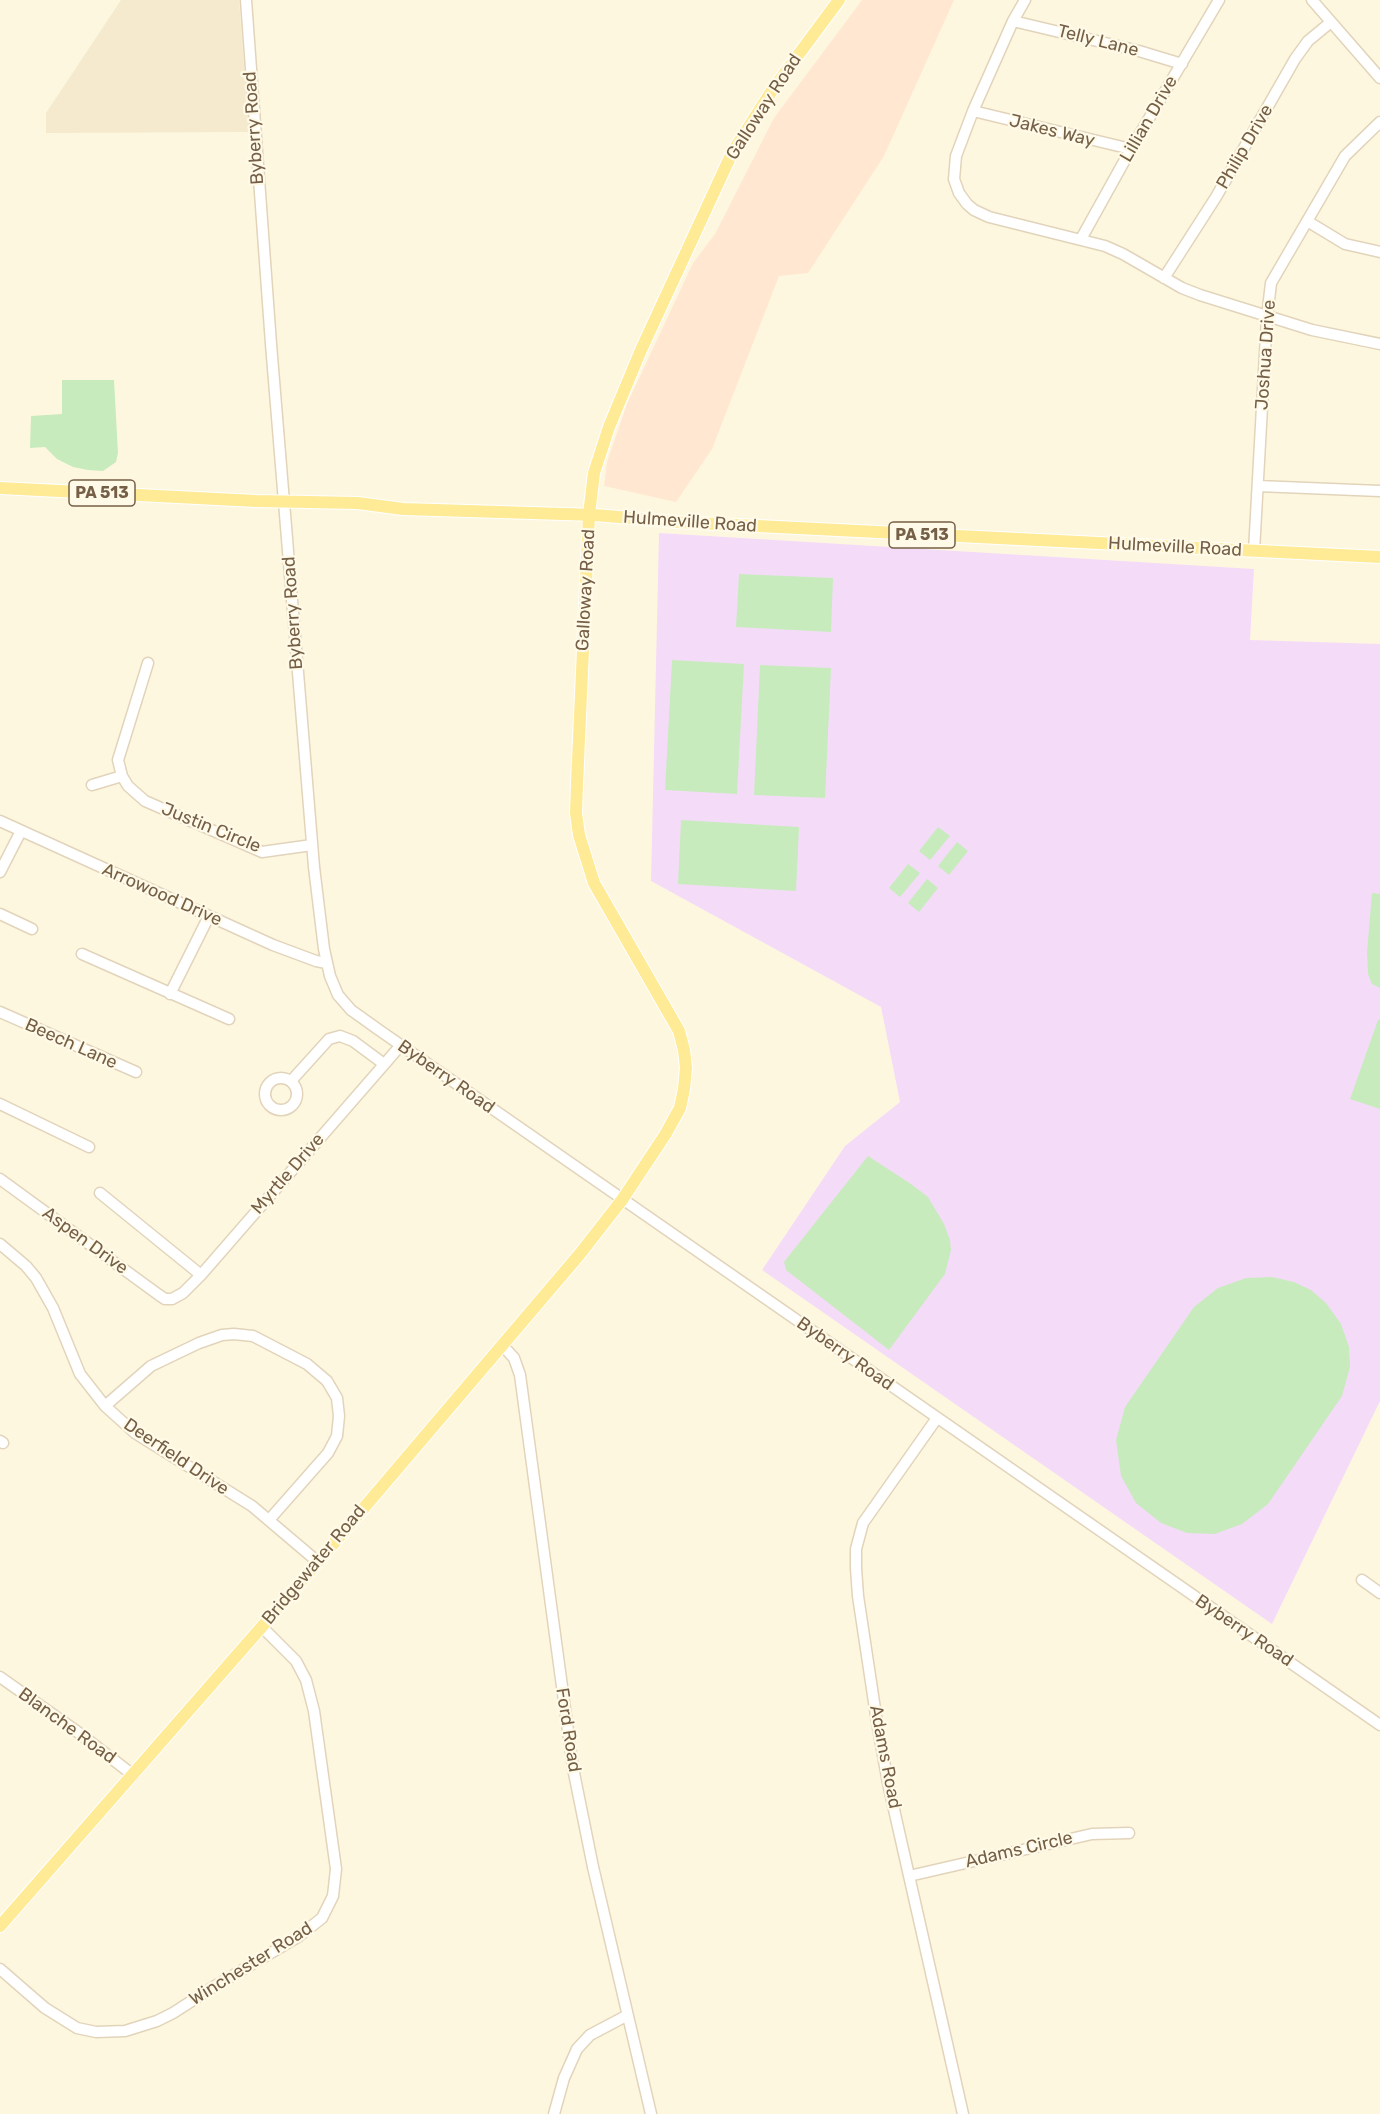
<!DOCTYPE html>
<style>
body{margin:0}
canvas{display:block;background:#fef7df}
</style>
<canvas width="1380" height="2114"></canvas>
<script>
const context = document.querySelector('canvas').getContext('2d');
context.lineJoin = 'round';
function fill(path, color) { context.fillStyle = color; context.fill(path, 'evenodd'); }
const toPath = rows => new Path2D(rows.map(r => 'M' + r).join(''));
function stroke(path, color, width, dash) { context.strokeStyle = color; context.lineWidth = width; context.lineCap = dash ? 'butt' : 'round'; context.setLineDash(dash || []); context.stroke(path); }
function drawText(font, color, halo, rows, align = 'center') {
  context.font = font + ' Rubik,sans-serif'; context.lineWidth = 4.5; context.setLineDash([]); context.textBaseline = 'middle'; context.strokeStyle = halo; context.fillStyle = color; for (const [text, x, y, turn = 0] of rows) {
    context.save(); context.translate(x, y); context.rotate((+turn || 0) * Math.PI / 180); context.textAlign = isNaN(turn) ? turn : align; if (halo) context.strokeText(text, 0, 0); context.fillText(text, 0, 0); context.restore();
  }
}
fill(toPath([
 [121,0,239,0,249,132,46,133,46,113]
]), '#f5eacd');
fill(toPath([
 [862,0,954,0,884,156,808,273,779,276,712,449,676,502,604,486,607,462,627,404,693,263,715,234,774,118]
]), '#ffe7d2');
fill(toPath([
 [659,533,1254,569,1250,640,1380,644,1380,1401,1272,1624,762,1270,845,1146,900,1102,881,1007,651,881]
]), '#f4dcf9');
fill(toPath([
 [62,380,114,380,118,453,116,462,103,471,88,470,73,467,57,459,45,447,30,448,31,416,62,414],
 [739,574,833,578,831,632,736,627],
 [672,660,744,664,737,794,665,790],
 [760,665,831,668,825,798,754,795],
 [681,820,799,827,796,891,678,884],
 [938,827,950,836,930,860,919,851],
 [957,842,968,851,949,875,938,866],
 [908,864,920,873,900,897,889,888],
 [927,879,938,888,919,912,908,903],
 [1372,893,1380,894,1380,988,1372,984,1368,974,1367,952],
 [1380,1019,1380,1109,1350,1099,1378,1020],
 [868,1156,911,1184,928,1197,944,1224,950,1240,951,1250,945,1274,889,1350,786,1270,784,1262],
 [1272,1277,1294,1282,1311,1290,1326,1303,1341,1324,1349,1347,1350,1367,1342,1396,1268,1504,1242,1524,1215,1534,1187,1533,1161,1523,1136,1503,1121,1476,1116,1440,1125,1407,1194,1307,1218,1288,1246,1278]
]), '#c8ebbd');
const minor = toPath([
 [246,0,271,344,314,867,324,949,330,976,338,995,351,1010,379,1030,1380,1725],
 [1025,0,1013,21,973,111,956,156,954,179,959,193,967,204,974,210,989,217,1105,246,1123,254,1182,288,1200,295,1312,330,1380,344],
 [1312,0,1380,78],
 [1013,21,1139,51,1182,64],
 [973,111,1131,149],
 [1307,221,1345,244,1380,252],
 [1081,239,1131,149,1219,0],
 [1164,278,1216,197,1295,59,1308,41,1331,22],
 [1258,486,1380,491],
 [1254,551,1267,317,1271,283,1345,156,1380,122],
 [148,663,118,760,122,776,128,786,145,801,262,852,312,845],
 [92,785,122,776],
 [0,821,273,945,316,961,327,963],
 [0,872,21,831],
 [0,914,32,929],
 [82,954,229,1019],
 [170,994,209,916],
 [0,1012,136,1072],
 '265 1094a16 16 0 1 1 32 0a16 16 0 1 1-32 0Z',
 [291,1081,329,1039,340,1036,353,1041,384,1064],
 [0,1104,89,1147],
 [0,1179,159,1295,165,1299,172,1299,183,1293,201,1275,401,1045],
 [100,1193,201,1275],
 [0,1244,26,1266,36,1278,53,1308,80,1374,105,1406,135,1433,252,1506,318,1562],
 [502,1345,514,1358,520,1375,573,1768,593,1867,651,2114],
 [105,1406,151,1366,199,1343,222,1335,234,1334,253,1336,307,1364,327,1381,337,1398,339,1416,337,1436,328,1453,269,1520],
 [937,1418,863,1523,856,1549,856,1568,858,1596,877,1722,888,1783,963,2114],
 [0,1441,3,1443],
 [1362,1580,1380,1593],
 [0,1677,75,1730,133,1775],
 [909,1876,1092,1834,1129,1833],
 [0,1969,45,2008,77,2028,96,2032,125,2031,157,2021,173,2013,215,1986,298,1937,322,1918,333,1896,336,1869,314,1711,306,1680,296,1661,262,1627],
 [554,2114,564,2078,577,2049,590,2035,626,2016]
]);
const major = toPath([
 [0,488,256,501,358,503,403,509,595,515,677,522,1380,557],
 [0,1926,294,1590,579,1255,622,1200,665,1135,680,1108,684,1089,686,1068,684,1050,679,1031,594,883,579,835,576,813,577,784,589,515,594,473,609,427,641,350,732,153,773,89,839,0]
]);
stroke(minor, '#e2d4bb', 13);
stroke(major, '#fff', 14);
stroke(minor, '#fff', 10);
stroke(major, '#ffea95', 12);
for (const [x, y, w] of [
 [102,493,66],
 [922,535,66]
]) { const box = new Path2D(); box.roundRect(x - w / 2, y - 13, w, 26, 4.5); context.fillStyle = '#fffae7'; context.fill(box); stroke(box, '#755f46', 1.5); }
drawText('bold 16px', '#755f46', null, [
 ["PA 513",102,493],
 ["PA 513",922,535]
]);
drawText('18px', '#755f46', '#fffae7', [
 ["Telly Lane",1098,41,14],
 ["Galloway Road",764,107,-57],
 ["Lillian Drive",1149,119,-60],
 ["Byberry Road",254,128,-94],
 ["Jakes Way",1052,131,14],
 ["Philip Drive",1245,147,-60],
 ["Joshua Drive",1266,355,-86],
 ["Hulmeville Road",690,522,4],
 ["Hulmeville Road",1175,547,3],
 ["Galloway Road",586,590,-87],
 ["Byberry Road",293,613,-94],
 ["Justin Circle",211,828,22],
 ["Arrowood Drive",162,895,24],
 ["Beech Lane",71,1044,24],
 ["Byberry Road",446,1077,35],
 ["Myrtle Drive",288,1174,-49],
 ["Aspen Drive",85,1241,36],
 ["Byberry Road",845,1354,35],
 ["Deerfield Drive",176,1457,34],
 ["Bridgewater Road",314,1565,-50],
 ["Byberry Road",1244,1631,34],
 ["Blanche Road",67,1726,36],
 ["Ford Road",568,1730,81],
 ["Adams Road",885,1757,79],
 ["Adams Circle",1019,1850,-13],
 ["Winchester Road",251,1964,-32]
]);
</script>
